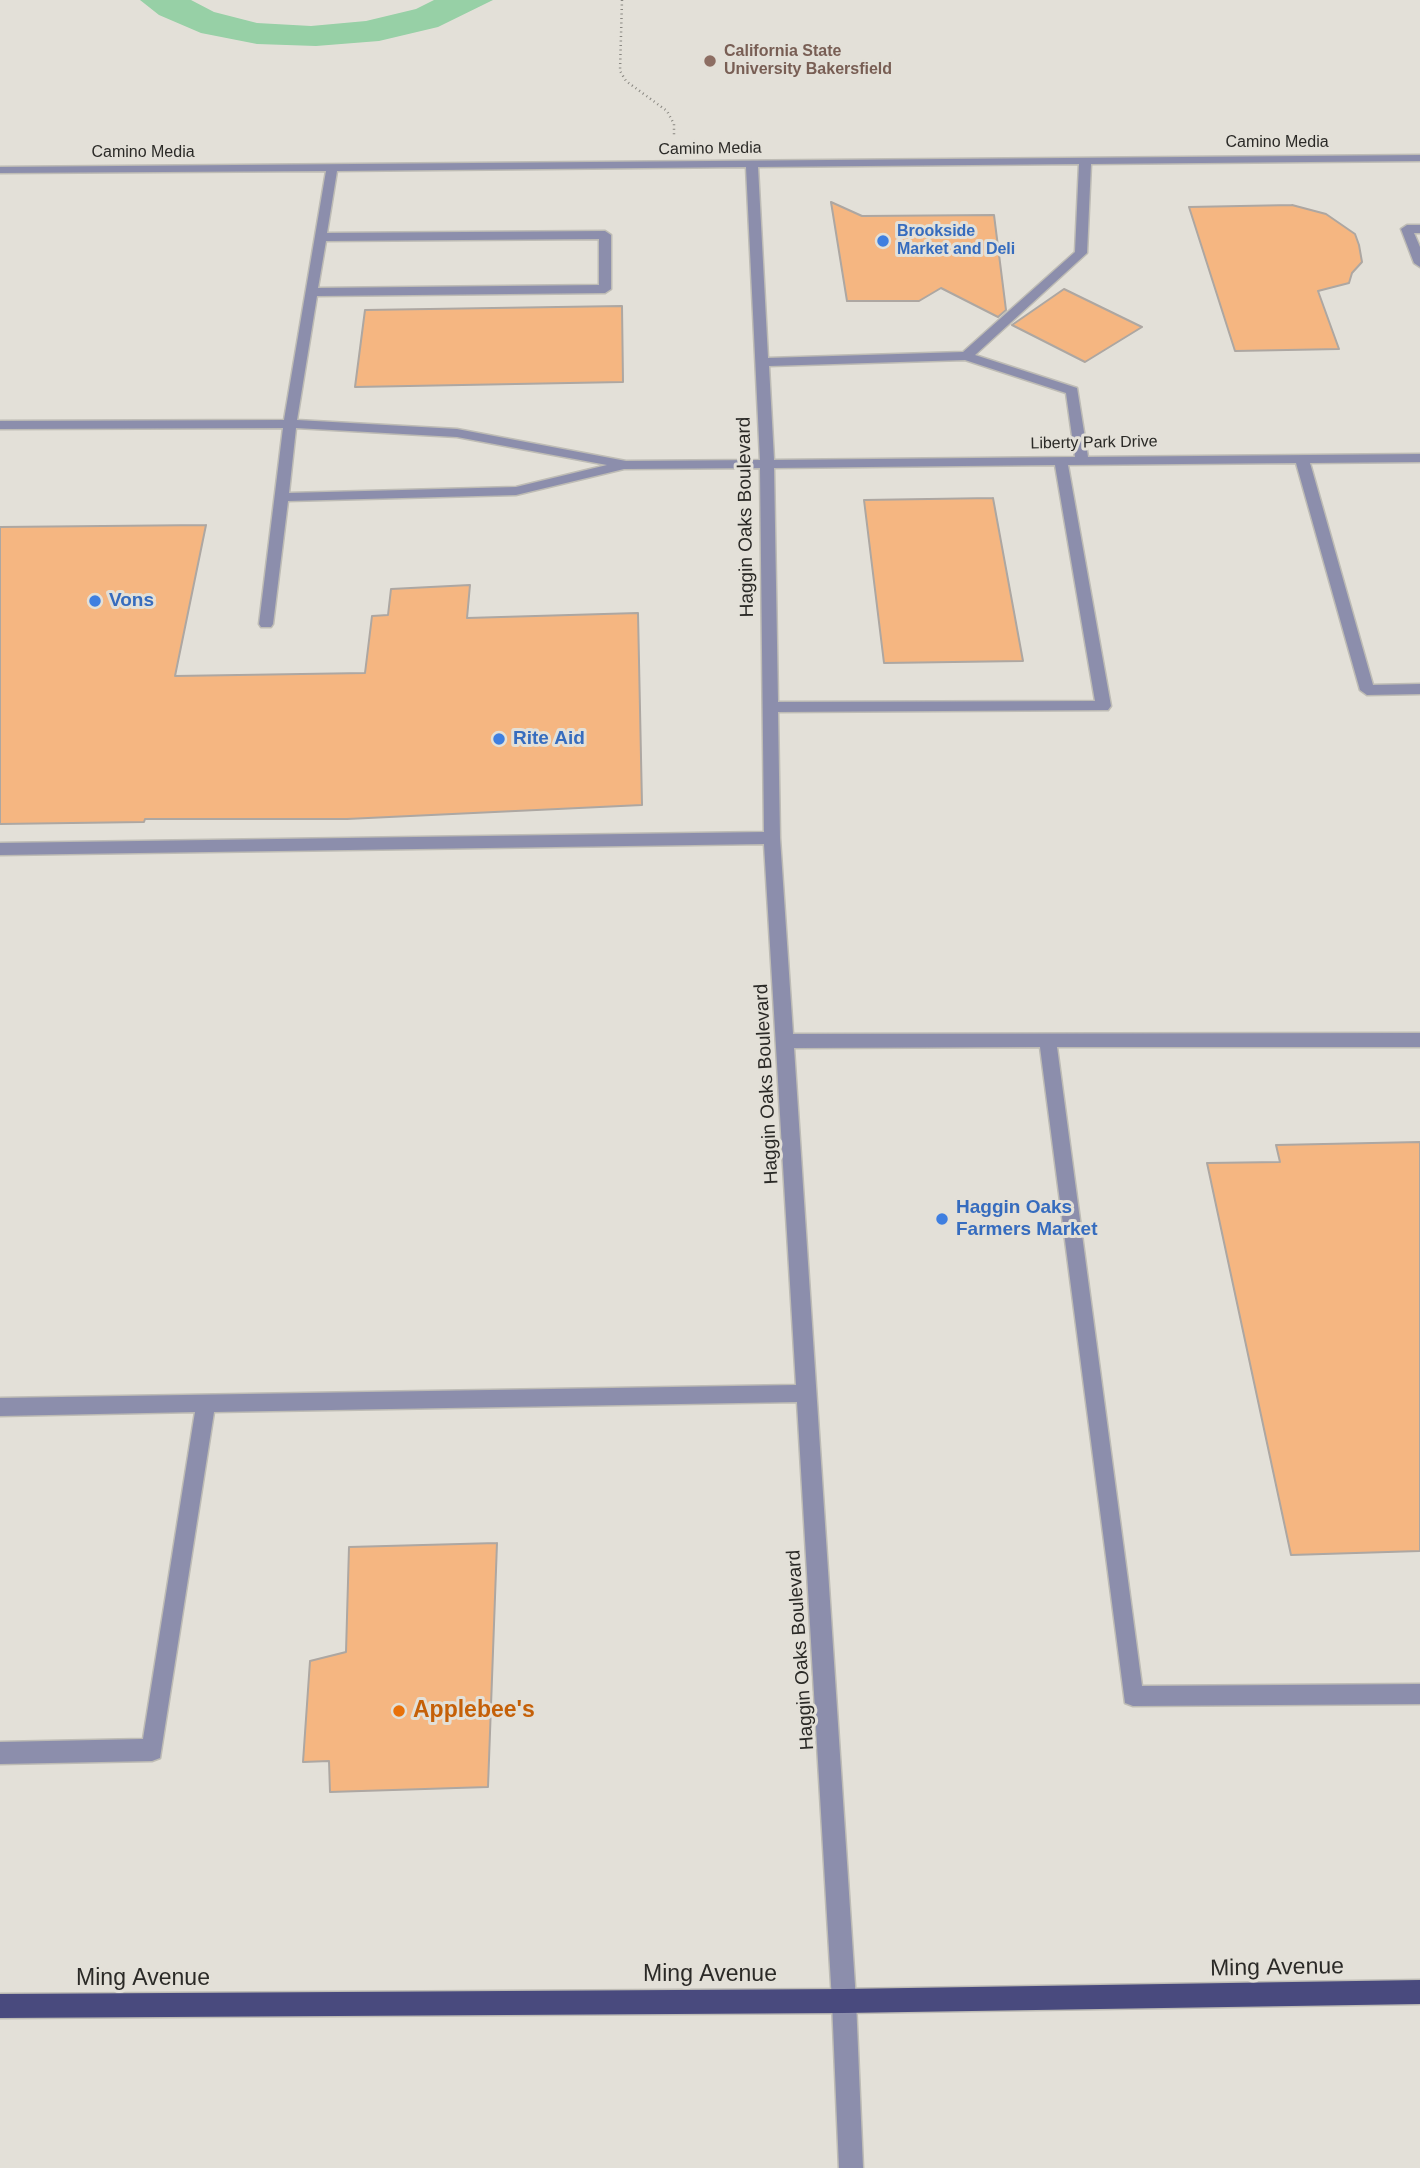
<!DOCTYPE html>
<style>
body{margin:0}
canvas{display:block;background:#e3e0d8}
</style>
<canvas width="1420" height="2168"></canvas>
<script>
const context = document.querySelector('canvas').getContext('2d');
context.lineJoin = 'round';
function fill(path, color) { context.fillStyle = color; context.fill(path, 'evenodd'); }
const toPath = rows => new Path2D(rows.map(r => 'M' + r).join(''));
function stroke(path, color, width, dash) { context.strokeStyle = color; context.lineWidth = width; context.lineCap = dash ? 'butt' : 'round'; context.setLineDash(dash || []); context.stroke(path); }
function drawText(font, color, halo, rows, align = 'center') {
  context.font = font + ' Arial,sans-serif'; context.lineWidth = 6; context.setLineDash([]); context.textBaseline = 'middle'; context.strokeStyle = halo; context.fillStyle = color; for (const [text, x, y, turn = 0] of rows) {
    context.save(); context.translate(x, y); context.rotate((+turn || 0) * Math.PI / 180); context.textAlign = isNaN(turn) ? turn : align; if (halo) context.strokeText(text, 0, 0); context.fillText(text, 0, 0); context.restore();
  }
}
fill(toPath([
 [140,0,191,0,214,12,257,23,311,26,366,21,416,9,434,0,493,0,438,27,379,41,316,46,257,44,201,33,159,15]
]), '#97d0a6');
const building = toPath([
 [831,202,862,216,994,215,1006,310,998,317,941,288,919,301,847,301,831,202],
 [1292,205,1326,214,1355,234,1359,245,1362,262,1352,273,1349,283,1318,291,1339,349,1235,351,1189,207,1292,205],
 [1064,289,1142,327,1085,362,1012,325,1064,289],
 [622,306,623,382,355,387,365,310,622,306],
 [993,498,1023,661,884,663,864,500,993,498],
 [206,525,175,676,365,673,372,616,388,615,391,589,470,585,467,618,638,613,642,805,347,819,145,819,144,822,0,824,0,527,206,525],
 [1420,1142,1420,1551,1291,1555,1207,1163,1280,1162,1276,1145,1420,1142],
 [497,1543,488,1787,330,1792,329,1761,303,1762,310,1661,346,1652,349,1547,497,1543]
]);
fill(building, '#f5b681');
stroke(building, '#ada7a2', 2);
const minor = toPath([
 [1420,155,1420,161,1091,164,1087,253,975,355,1077,388,1088,457,1420,454,1420,462,1310,463,1373,685,1420,684,1420,694,1367,695,1360,690,1296,463,1068,465,1111,706,1108,710,778,712,780,838,793,1034,1420,1033,1420,1047,1057,1047,1142,1686,1420,1684,1420,1704,1133,1706,1125,1703,1040,1047,794,1048,856,2001,863,2168,839,2168,832,2001,797,1402,214,1412,160,1758,152,1761,0,1764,0,1742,143,1739,195,1412,0,1416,0,1398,796,1385,764,844,0,855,0,843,764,832,760,468,624,469,516,495,288,501,273,624,271,627,261,627,259,624,283,428,0,429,0,421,284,420,326,171,0,173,0,167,1420,155],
 [1079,164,1075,252,963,352,768,358,758,167,1079,164],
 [746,167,760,460,626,461,457,429,297,420,317,296,605,293,611,289,611,235,605,231,327,233,337,171,746,167],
 [599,239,599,285,318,288,326,241,599,239],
 [965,360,1066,393,1075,457,774,460,769,366,965,360],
 [296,428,457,437,607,465,516,487,289,493,296,428],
 [1055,465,1095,701,778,702,774,468,1055,465],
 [1407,225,1420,225,1420,233,1414,233,1420,247,1420,267,1414,263,1401,229,1407,225]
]);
const major = toPath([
 [1420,1980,1420,2004,844,2013,0,2018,0,1994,844,1989,1420,1980]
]);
stroke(minor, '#bebcb5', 3);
stroke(major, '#bebcb5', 3);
stroke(toPath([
 [622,0,620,71,626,81,667,111,674,124,674,136]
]), '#898781', 2.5, [1, 3.5]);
fill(minor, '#8c8eac');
fill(major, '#494a7e');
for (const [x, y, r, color] of [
 [710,61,7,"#8d6e63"],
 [883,241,7,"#3f7fe0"],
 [95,601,7,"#3f7fe0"],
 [499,739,7,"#3f7fe0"],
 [942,1219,7,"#3f7fe0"],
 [399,1711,7,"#e8710a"]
]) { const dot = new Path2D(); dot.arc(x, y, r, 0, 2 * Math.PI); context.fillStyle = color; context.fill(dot); stroke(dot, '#e3e0d8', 2.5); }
drawText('bold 16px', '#785e54', '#e3e0d8', [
 ["California State",724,52],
 ["University Bakersfield",724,70]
], 'left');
drawText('16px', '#2b2a27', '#e3e0d8', [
 ["Camino Media",1277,143],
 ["Camino Media",710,149,-1],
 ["Camino Media",143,153],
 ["Liberty Park Drive",1094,443,-1]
]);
drawText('bold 16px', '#366cbe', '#e3e0d8', [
 ["Brookside",897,232],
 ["Market and Deli",897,250]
], 'left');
drawText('19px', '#2b2a27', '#e3e0d8', [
 ["Haggin Oaks Boulevard",746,517,-91],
 ["Haggin Oaks Boulevard",767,1084,-93],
 ["Haggin Oaks Boulevard",801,1650,-94]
]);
drawText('bold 19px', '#366cbe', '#e3e0d8', [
 ["Vons",109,601],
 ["Rite Aid",513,739],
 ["Haggin Oaks",956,1208],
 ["Farmers Market",956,1230]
], 'left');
drawText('bold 23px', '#c56008', '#e3e0d8', [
 ["Applebee's",413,1711]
], 'left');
drawText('23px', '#2b2a27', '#e3e0d8', [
 ["Ming Avenue",1277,1968,-1],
 ["Ming Avenue",710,1975],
 ["Ming Avenue",143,1979]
]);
</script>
